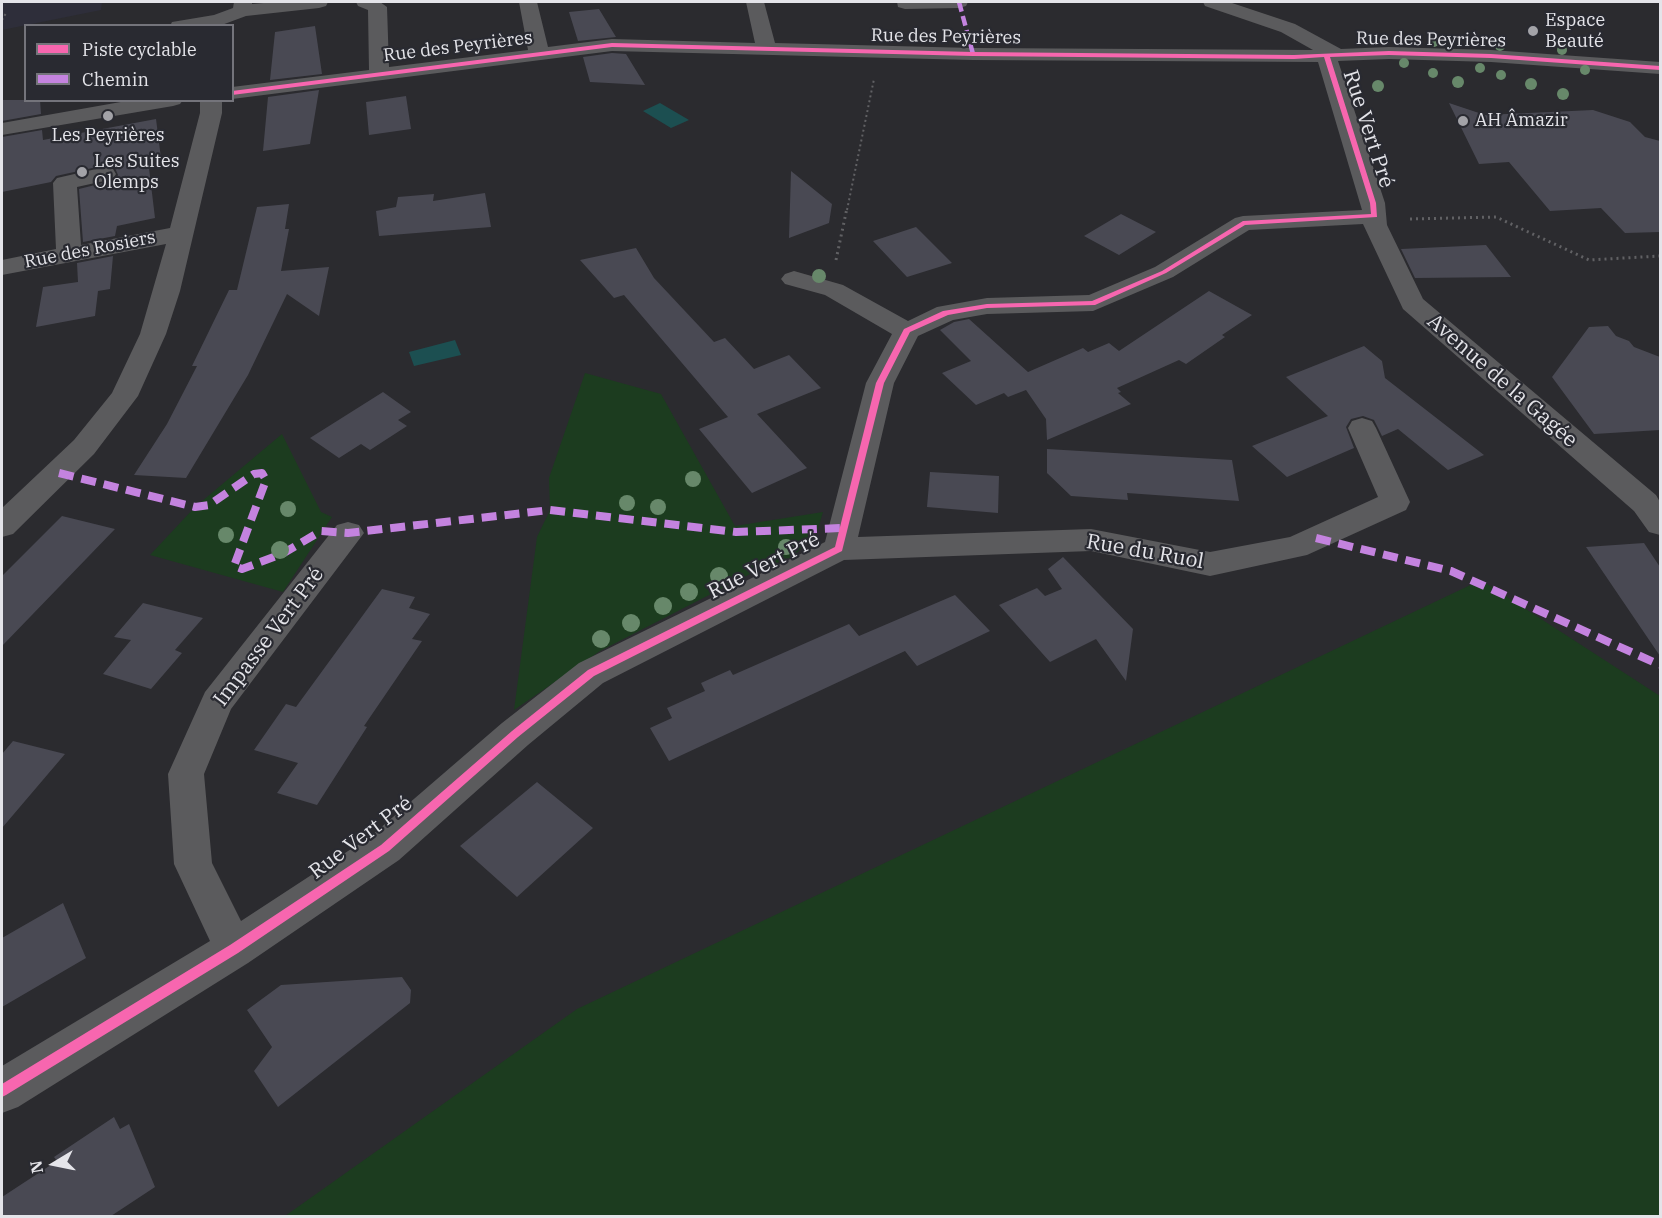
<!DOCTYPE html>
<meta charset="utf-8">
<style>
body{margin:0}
#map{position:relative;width:1662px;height:1218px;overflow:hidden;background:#2b2b2f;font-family:"IBM Plex Serif",serif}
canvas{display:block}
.frame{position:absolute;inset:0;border:3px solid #e4e4e9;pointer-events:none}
.legend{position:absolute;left:24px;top:24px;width:210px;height:78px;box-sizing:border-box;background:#292a31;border:2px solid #74747b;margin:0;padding:8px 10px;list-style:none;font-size:18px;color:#e4e4e9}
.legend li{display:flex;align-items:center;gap:12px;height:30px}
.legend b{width:30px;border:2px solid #74747b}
.north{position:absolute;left:24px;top:1134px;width:60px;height:60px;-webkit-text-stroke:4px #292a31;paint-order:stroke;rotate:260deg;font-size:16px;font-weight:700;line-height:24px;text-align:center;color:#e4e4e9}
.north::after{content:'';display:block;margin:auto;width:21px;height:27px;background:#e4e4e9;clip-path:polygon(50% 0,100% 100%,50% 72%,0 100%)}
</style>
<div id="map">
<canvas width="1662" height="1218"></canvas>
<div class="frame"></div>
<ul class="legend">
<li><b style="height:8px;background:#f766af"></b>Piste cyclable</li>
<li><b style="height:8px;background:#c483df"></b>Chemin</li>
</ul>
<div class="north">N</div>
</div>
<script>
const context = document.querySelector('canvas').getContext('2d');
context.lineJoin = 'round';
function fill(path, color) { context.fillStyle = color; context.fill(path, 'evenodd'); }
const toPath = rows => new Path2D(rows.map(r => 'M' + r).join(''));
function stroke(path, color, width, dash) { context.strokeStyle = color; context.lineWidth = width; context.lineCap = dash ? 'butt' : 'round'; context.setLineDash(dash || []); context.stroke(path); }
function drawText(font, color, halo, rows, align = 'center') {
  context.font = font + ' "IBM Plex Serif",serif'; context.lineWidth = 4.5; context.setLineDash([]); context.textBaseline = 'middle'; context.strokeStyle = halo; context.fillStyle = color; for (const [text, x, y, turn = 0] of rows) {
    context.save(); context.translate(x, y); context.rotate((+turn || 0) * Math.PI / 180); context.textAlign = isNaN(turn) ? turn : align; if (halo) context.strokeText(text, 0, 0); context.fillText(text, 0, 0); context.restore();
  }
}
fill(toPath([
 [2,2,102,2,101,10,2,30]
]), '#2e2e3a');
fill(toPath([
 [585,373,661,394,735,526,823,512,818,529,794,556,752,573,600,651,514,710,537,537,550,510,549,478],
 [282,434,321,512,332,517,283,592,150,555,195,507],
 [1481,580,1660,696,1660,1216,285,1216,577,1009]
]), '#1c3c1f');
fill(toPath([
 [660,103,689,120,671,128,643,111],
 [455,340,461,355,414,366,409,352]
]), '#1c4f51');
fill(toPath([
 [599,9,616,37,578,41,569,12],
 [315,26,322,74,270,80,275,32],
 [612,53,626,54,645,85,590,82,583,57],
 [319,90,310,144,263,151,268,97],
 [406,96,411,129,369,135,366,102],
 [2,100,40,100,41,114,2,121],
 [1449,103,1485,115,1593,110,1630,122,1645,137,1660,141,1660,232,1625,233,1601,208,1550,211,1509,162,1479,164],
 [156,119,162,166,149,168,155,218,117,226,115,236,83,242,79,189,115,180,118,175,115,168,106,165,56,176,51,182,2,192,2,137,42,130,43,140],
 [791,171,832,204,829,223,789,238],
 [485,193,491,227,379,236,376,211,396,207,398,197,434,194,433,201],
 [289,204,285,229,289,229,281,271,329,267,319,316,287,294,248,375,186,478,134,475,167,424,197,366,192,366,229,290,237,290,257,207],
 [1121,214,1156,232,1119,255,1084,236],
 [916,227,952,263,907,277,873,241],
 [1486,245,1511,277,1415,278,1401,249],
 [636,248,654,278,714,342,725,338,754,369,789,355,821,388,757,414,807,468,752,493,699,429,728,417,624,295,614,298,580,260],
 [113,256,110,289,98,291,95,316,36,327,43,287,78,282,77,263],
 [1209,291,1252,315,1222,335,1225,337,1186,364,1179,360,1117,388,1121,392,1118,393,1131,404,1047,440,1046,419,1026,390,1008,397,1004,393,976,405,942,373,971,361,940,330,954,322,969,319,1028,372,1083,348,1088,352,1109,343,1119,351],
 [1608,326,1616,336,1629,341,1634,347,1660,357,1660,430,1594,434,1552,377,1589,327],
 [1364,346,1382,361,1385,378,1484,455,1448,470,1398,429,1382,436,1374,420,1363,416,1351,419,1346,427,1354,448,1287,477,1252,446,1328,416,1286,377],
 [383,392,411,412,398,420,407,426,370,450,361,444,339,458,310,438],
 [1047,449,1232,460,1239,501,1127,493,1128,500,1071,496,1047,473],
 [930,472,999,476,998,513,927,507],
 [62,516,115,529,2,646,2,576],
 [1644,543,1660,567,1660,656,1586,547],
 [1063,557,1133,629,1126,681,1096,639,1050,662,999,605,1037,588,1045,596,1062,589,1048,569],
 [382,589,415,597,409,608,430,614,412,639,422,641,364,726,367,727,317,805,277,793,298,763,254,750,286,704,296,707],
 [955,595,990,631,917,666,905,651,669,761,650,728,672,718,667,708,705,691,701,683,730,670,733,675,849,624,859,636],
 [143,603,203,618,175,650,182,653,151,689,103,674,131,640,114,637],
 [13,741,65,754,2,828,2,754],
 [537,782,593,828,517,897,460,846],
 [63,903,86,958,2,1007,2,938],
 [402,977,411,990,410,1003,278,1107,254,1071,272,1047,247,1010,281,985],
 [114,1117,120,1129,129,1124,155,1187,111,1216,2,1216,2,1197,57,1161,54,1157]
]), '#494953');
stroke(toPath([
 [2,20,6,13],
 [847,210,874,79]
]), '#616164', 2, [2, 3]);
stroke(toPath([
 [1410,219,1496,217,1589,260,1660,256],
 [836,260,847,208]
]), '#616164', 3, [2, 4]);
fill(toPath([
 [234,2,252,2,252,4,275,2,328,2,326,6,319,8,246,16,219,26,170,26,172,22,214,15,233,8,234,2],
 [356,2,380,2,387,7,389,67,528,50,519,2,537,2,548,47,612,39,755,43,746,2,764,2,775,43,973,48,1313,50,1281,32,1205,6,1203,2,1229,2,1295,24,1341,49,1389,47,1491,50,1660,62,1660,74,1491,62,1389,59,1338,61,1385,203,1387,225,1423,299,1656,495,1660,502,1660,535,1649,532,1634,511,1403,309,1363,224,1249,230,1173,277,1093,311,987,314,953,320,918,336,894,383,858,537,1091,529,1210,552,1290,537,1378,497,1348,428,1352,421,1362,418,1372,421,1376,428,1410,502,1406,510,1307,555,1210,576,1091,551,844,560,603,683,528,745,399,860,248,963,18,1107,2,1113,2,1066,210,941,174,864,168,774,205,692,337,525,348,522,359,525,364,533,231,709,204,774,212,863,241,921,371,836,502,723,579,663,825,542,866,383,892,334,825,295,785,284,781,279,785,274,794,271,843,285,908,321,937,307,987,298,1089,295,1155,267,1235,218,1243,216,1362,210,1318,62,973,60,612,51,232,99,232,87,369,70,368,10,358,6,356,2],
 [897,2,968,2,966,6,959,8,905,9,898,7,897,2],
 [132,100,183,100,180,104,173,106,2,135,2,123,132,100],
 [200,100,222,100,222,113,180,291,166,334,138,396,94,454,13,534,2,537,2,508,74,440,112,393,140,334,166,244,2,275,2,260,56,249,53,183,57,178,105,167,113,169,116,174,113,179,77,187,81,245,170,228,200,113,200,100]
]), '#5b5b5d');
stroke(toPath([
 [959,2,973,54]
]), '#c483df', 4.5, [10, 4.5]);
stroke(toPath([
 [59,473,195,507,209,505,254,474,262,473,266,480,234,566,242,569,282,554,321,531,348,533,550,510,736,532,843,528],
 [1316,538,1451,571,1660,665]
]), '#c483df', 8, [15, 8]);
fill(toPath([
 [612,43,973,52,1294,55,1389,51,1491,54,1660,66,1660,70,1491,58,1389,55,1330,57,1376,203,1377,217,1245,225,1166,273,1095,305,987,308,948,315,910,332,884,383,842,551,594,676,518,737,389,851,238,953,6,1095,2,1097,2,1084,230,945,381,845,512,731,588,670,835,547,876,383,904,329,943,311,987,304,1092,301,1162,271,1243,221,1371,214,1370,203,1324,57,1294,59,973,56,612,47,232,95,232,91,612,43]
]), '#f766af');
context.fillStyle = '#67886a';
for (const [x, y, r] of [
 [1434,42,5],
 [1500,46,5],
 [1562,50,5],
 [1404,63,5],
 [1480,68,5],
 [1585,70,5],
 [1433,73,5],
 [1501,75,5],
 [1458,82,6],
 [1531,84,6],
 [1378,86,6],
 [1563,94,6],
 [819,276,7],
 [693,479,8],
 [627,503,8],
 [658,507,8],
 [288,509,8],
 [226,535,8],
 [786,547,8],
 [280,550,9],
 [719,576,9],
 [689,592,9],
 [663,606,9],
 [631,623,9],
 [601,639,9]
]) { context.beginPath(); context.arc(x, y, r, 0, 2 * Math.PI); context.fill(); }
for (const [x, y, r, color] of [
 [1533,31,6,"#a3a3a8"],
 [108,116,6,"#a3a3a8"],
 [1463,121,6,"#a3a3a8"],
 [82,172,6,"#a3a3a8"]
]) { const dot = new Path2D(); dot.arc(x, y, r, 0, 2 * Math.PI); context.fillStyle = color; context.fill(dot); stroke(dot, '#292a31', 2); }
drawText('18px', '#e4e4e9', '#292a31', [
 ["Espace",1545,21],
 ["Beauté",1545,42],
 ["AH Âmazir",1475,121],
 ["Les Peyrières",108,136,"center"],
 ["Les Suites",94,162],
 ["Olemps",94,183]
], 'left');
drawText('18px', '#e4e4e9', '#292a31', [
 ["Rue des Peyrières",946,37,1],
 ["Rue des Peyrières",1431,40,1],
 ["Rue des Peyrières",458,47,-7],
 ["Rue des Rosiers",90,250,-11]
]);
drawText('21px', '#e4e4e9', '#292a31', [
 ["Rue Vert Pré",1368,129,72],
 ["Avenue de la Gagée",1502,381,41],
 ["Rue du Ruol",1145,552,10],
 ["Rue Vert Pré",764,566,-27],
 ["Impasse Vert Pré",269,637,-53],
 ["Rue Vert Pré",361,838,-37]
]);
</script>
